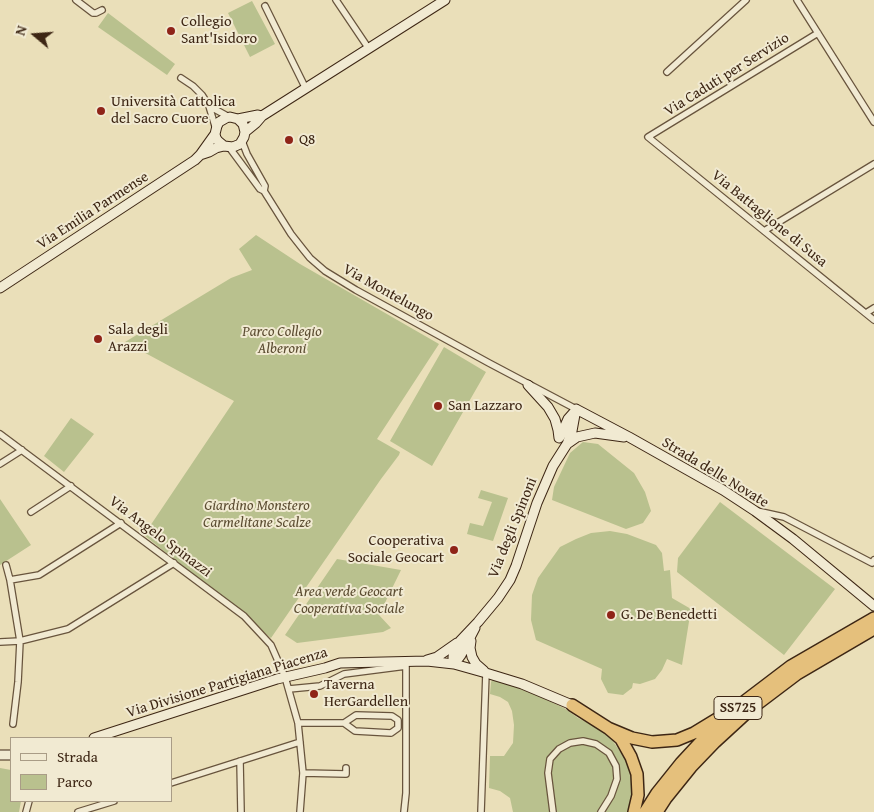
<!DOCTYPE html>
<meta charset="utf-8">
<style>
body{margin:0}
#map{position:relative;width:874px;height:812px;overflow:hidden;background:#eadfb9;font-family:"Gentium Book Plus",serif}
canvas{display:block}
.legend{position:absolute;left:10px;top:737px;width:162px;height:65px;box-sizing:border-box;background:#f1ead2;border:1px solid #a99c86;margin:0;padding:6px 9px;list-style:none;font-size:15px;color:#3d2614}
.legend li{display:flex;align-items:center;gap:10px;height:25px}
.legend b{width:25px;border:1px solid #a99c86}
.north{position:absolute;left:10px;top:10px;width:50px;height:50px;-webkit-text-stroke:4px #f1ead2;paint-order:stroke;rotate:288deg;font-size:14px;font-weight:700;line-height:20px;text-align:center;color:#3d2614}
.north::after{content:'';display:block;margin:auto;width:18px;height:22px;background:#3d2614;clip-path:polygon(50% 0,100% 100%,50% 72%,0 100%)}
</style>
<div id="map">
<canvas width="874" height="812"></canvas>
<ul class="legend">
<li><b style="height:6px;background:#f1ead2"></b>Strada</li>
<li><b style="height:14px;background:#b9c18e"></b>Parco</li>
</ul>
<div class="north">N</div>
</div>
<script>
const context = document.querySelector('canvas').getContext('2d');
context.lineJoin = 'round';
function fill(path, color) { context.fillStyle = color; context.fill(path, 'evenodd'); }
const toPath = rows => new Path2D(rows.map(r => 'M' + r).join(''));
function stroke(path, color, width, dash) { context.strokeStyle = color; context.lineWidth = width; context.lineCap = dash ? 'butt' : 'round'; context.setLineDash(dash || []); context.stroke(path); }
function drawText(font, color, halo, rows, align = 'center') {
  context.font = font + ' "Gentium Book Plus",serif'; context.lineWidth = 4; context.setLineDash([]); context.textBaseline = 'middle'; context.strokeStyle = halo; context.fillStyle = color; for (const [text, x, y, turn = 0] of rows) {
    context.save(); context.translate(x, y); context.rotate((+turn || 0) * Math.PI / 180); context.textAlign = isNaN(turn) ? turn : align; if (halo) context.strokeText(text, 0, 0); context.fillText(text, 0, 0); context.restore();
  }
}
fill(toPath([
 [252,1,275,44,250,57,228,13],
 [108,13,175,64,167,75,98,27],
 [256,235,300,264,439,344,377,439,400,452,399,455,381,479,271,638,144,535,234,401,125,342,231,278,252,270,239,249],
 [444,347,486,372,432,466,390,441],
 [71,418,94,434,64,472,44,456],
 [583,442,598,444,634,473,645,492,651,511,643,523,626,529,552,500,554,487,570,453],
 [481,490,508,498,493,541,467,534,470,523,483,526,492,502,478,498],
 [0,499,31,545,0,565],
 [720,502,835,589,784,655,677,572,678,558],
 [610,531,627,534,656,545,662,553,664,571,670,570,672,598,691,609,682,665,667,659,662,670,655,679,640,684,633,683,632,688,623,695,608,693,601,679,602,669,536,640,531,620,532,595,538,578,560,547,576,539,591,533],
 [337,559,401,570,379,615,391,628,383,632,297,643,285,635],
 [493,679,534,694,564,708,578,718,592,725,610,737,626,760,632,778,631,801,627,812,513,812,510,798,500,791,489,788,490,756,504,756,513,743,514,725,512,711,508,702,500,697,490,694,491,682],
 [0,768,11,770,11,801,21,801,19,812,0,812]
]), '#b9c18e');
const street = toPath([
 [76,0,93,13,96,13,102,10],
 [336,0,369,49],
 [797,0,874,122],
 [265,6,306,89],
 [818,33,648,137,874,320],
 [667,72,746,0],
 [181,78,193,86,202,95,209,106,215,126,215,130],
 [209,106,229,117],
 [242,141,247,154,265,186,264,191],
 [229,147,260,189,264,191,291,234,302,248,310,258,325,271,356,290,489,363,576,409],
 [764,231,874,164],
 [866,313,874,308],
 [0,434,244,616,271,645,285,677,298,723,303,773,300,812],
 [0,464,22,450],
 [757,511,784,517,872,563,874,560],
 [31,512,71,486],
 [6,565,10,580,20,641,18,682,13,724],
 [10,580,39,575,121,523],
 [0,642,20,641,68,629,174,563],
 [289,689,320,686,344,674,406,666,406,793,404,812],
 [298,723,344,723,355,731,391,733,398,728,398,720,392,716,356,715,344,723],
 [240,761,241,812],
 [303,773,346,774,346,768],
 [171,783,300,742],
 [26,812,29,801],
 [78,812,114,801],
 [481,812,486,673],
 [553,812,548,773,550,759,559,749,570,743,583,741,596,744,609,753,616,766,617,779,611,796,601,812]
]);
const secondary = toPath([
 [238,119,258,115,262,116],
 [245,132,256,123,262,116,445,0],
 [200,155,209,152,216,148,224,146,233,147,240,144,244,137,245,132,243,124,238,119,230,117,226,118,219,122,217,126,215,134,216,138,218,141,224,146],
 [0,288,195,160,200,155,215,134],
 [528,385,548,407,555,419,558,430,559,438],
 [576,409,629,437,723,490,755,511,793,539,874,606],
 [560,437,568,419,576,410],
 [567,444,577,437,595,433,624,437],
 [471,641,470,648,472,657,476,664,484,671],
 [427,660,437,657,457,643],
 [454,664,453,657,454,651,460,641,478,622,498,598,510,580,516,566,537,503,553,466,567,444,572,431,576,409],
 [454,664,461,655,475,628],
 [94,738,277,679,325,668,340,663,427,661,454,664,486,673,522,684,572,705],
 [0,755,11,755]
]);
const highway = toPath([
 [572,705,608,728,621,739,631,757,637,774,638,795,634,812],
 [608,728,632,738,652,742,677,740,694,733,717,719],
 [645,812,657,793,681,763,707,735,745,701,791,666,874,618],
 [657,812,666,798,691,767,715,742,752,708,797,674,874,629]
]);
stroke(street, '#68543d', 8);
stroke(secondary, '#3d2614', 11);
stroke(highway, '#3d2614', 14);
stroke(street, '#f1ead2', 5.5);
stroke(secondary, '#f1ead2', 9);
stroke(highway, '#e5c07c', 11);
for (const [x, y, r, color] of [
 [171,31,5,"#8f2418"],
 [101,111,5,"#8f2418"],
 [289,140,5,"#8f2418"],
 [98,339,5,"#8f2418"],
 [438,406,5,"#8f2418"],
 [454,550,5,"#8f2418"],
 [611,615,5,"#8f2418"],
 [314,694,5,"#8f2418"]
]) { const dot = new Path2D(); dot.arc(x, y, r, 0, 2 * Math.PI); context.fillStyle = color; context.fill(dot); stroke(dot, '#f1ead2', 2); }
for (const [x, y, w] of [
 [738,708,48]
]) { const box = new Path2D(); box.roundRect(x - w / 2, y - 11.5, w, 23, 4); context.fillStyle = '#f1ead2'; context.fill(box); stroke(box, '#3d2614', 1); }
drawText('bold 14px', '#3d2614', null, [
 ["SS725",738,708]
]);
drawText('15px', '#3d2614', '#f1ead2', [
 ["Collegio",181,22],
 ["Sant'Isidoro",181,39],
 ["Università Cattolica",111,102],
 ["del Sacro Cuore",111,119],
 ["Q8",299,140],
 ["Sala degli",108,330],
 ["Arazzi",108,347],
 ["San Lazzaro",448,406],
 ["Cooperativa",444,541,"right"],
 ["Sociale Geocart",444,558,"right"],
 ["G. De Benedetti",621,615],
 ["Taverna",324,685],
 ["HerGardellen",324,702]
], 'left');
drawText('15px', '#3d2614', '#f1ead2', [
 ["Via Caduti per Servizio",727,75,-32],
 ["Via Emilia Parmense",93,211,-33],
 ["Via Battaglione di Susa",769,219,39],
 ["Via Montelungo",388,293,29],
 ["Strada delle Novate",715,473,31],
 ["Via degli Spinoni",513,528,-68],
 ["Via Angelo Spinazzi",160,537,37],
 ["Via Divisione Partigiana Piacenza",227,683,-17]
]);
drawText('italic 15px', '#5c4d32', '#f1ead2', [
 ["Parco Collegio",282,332],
 ["Alberoni",282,349],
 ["Giardino Monstero",257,506],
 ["Carmelitane Scalze",257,523],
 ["Area verde Geocart",349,592],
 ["Cooperativa Sociale",349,609]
]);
</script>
